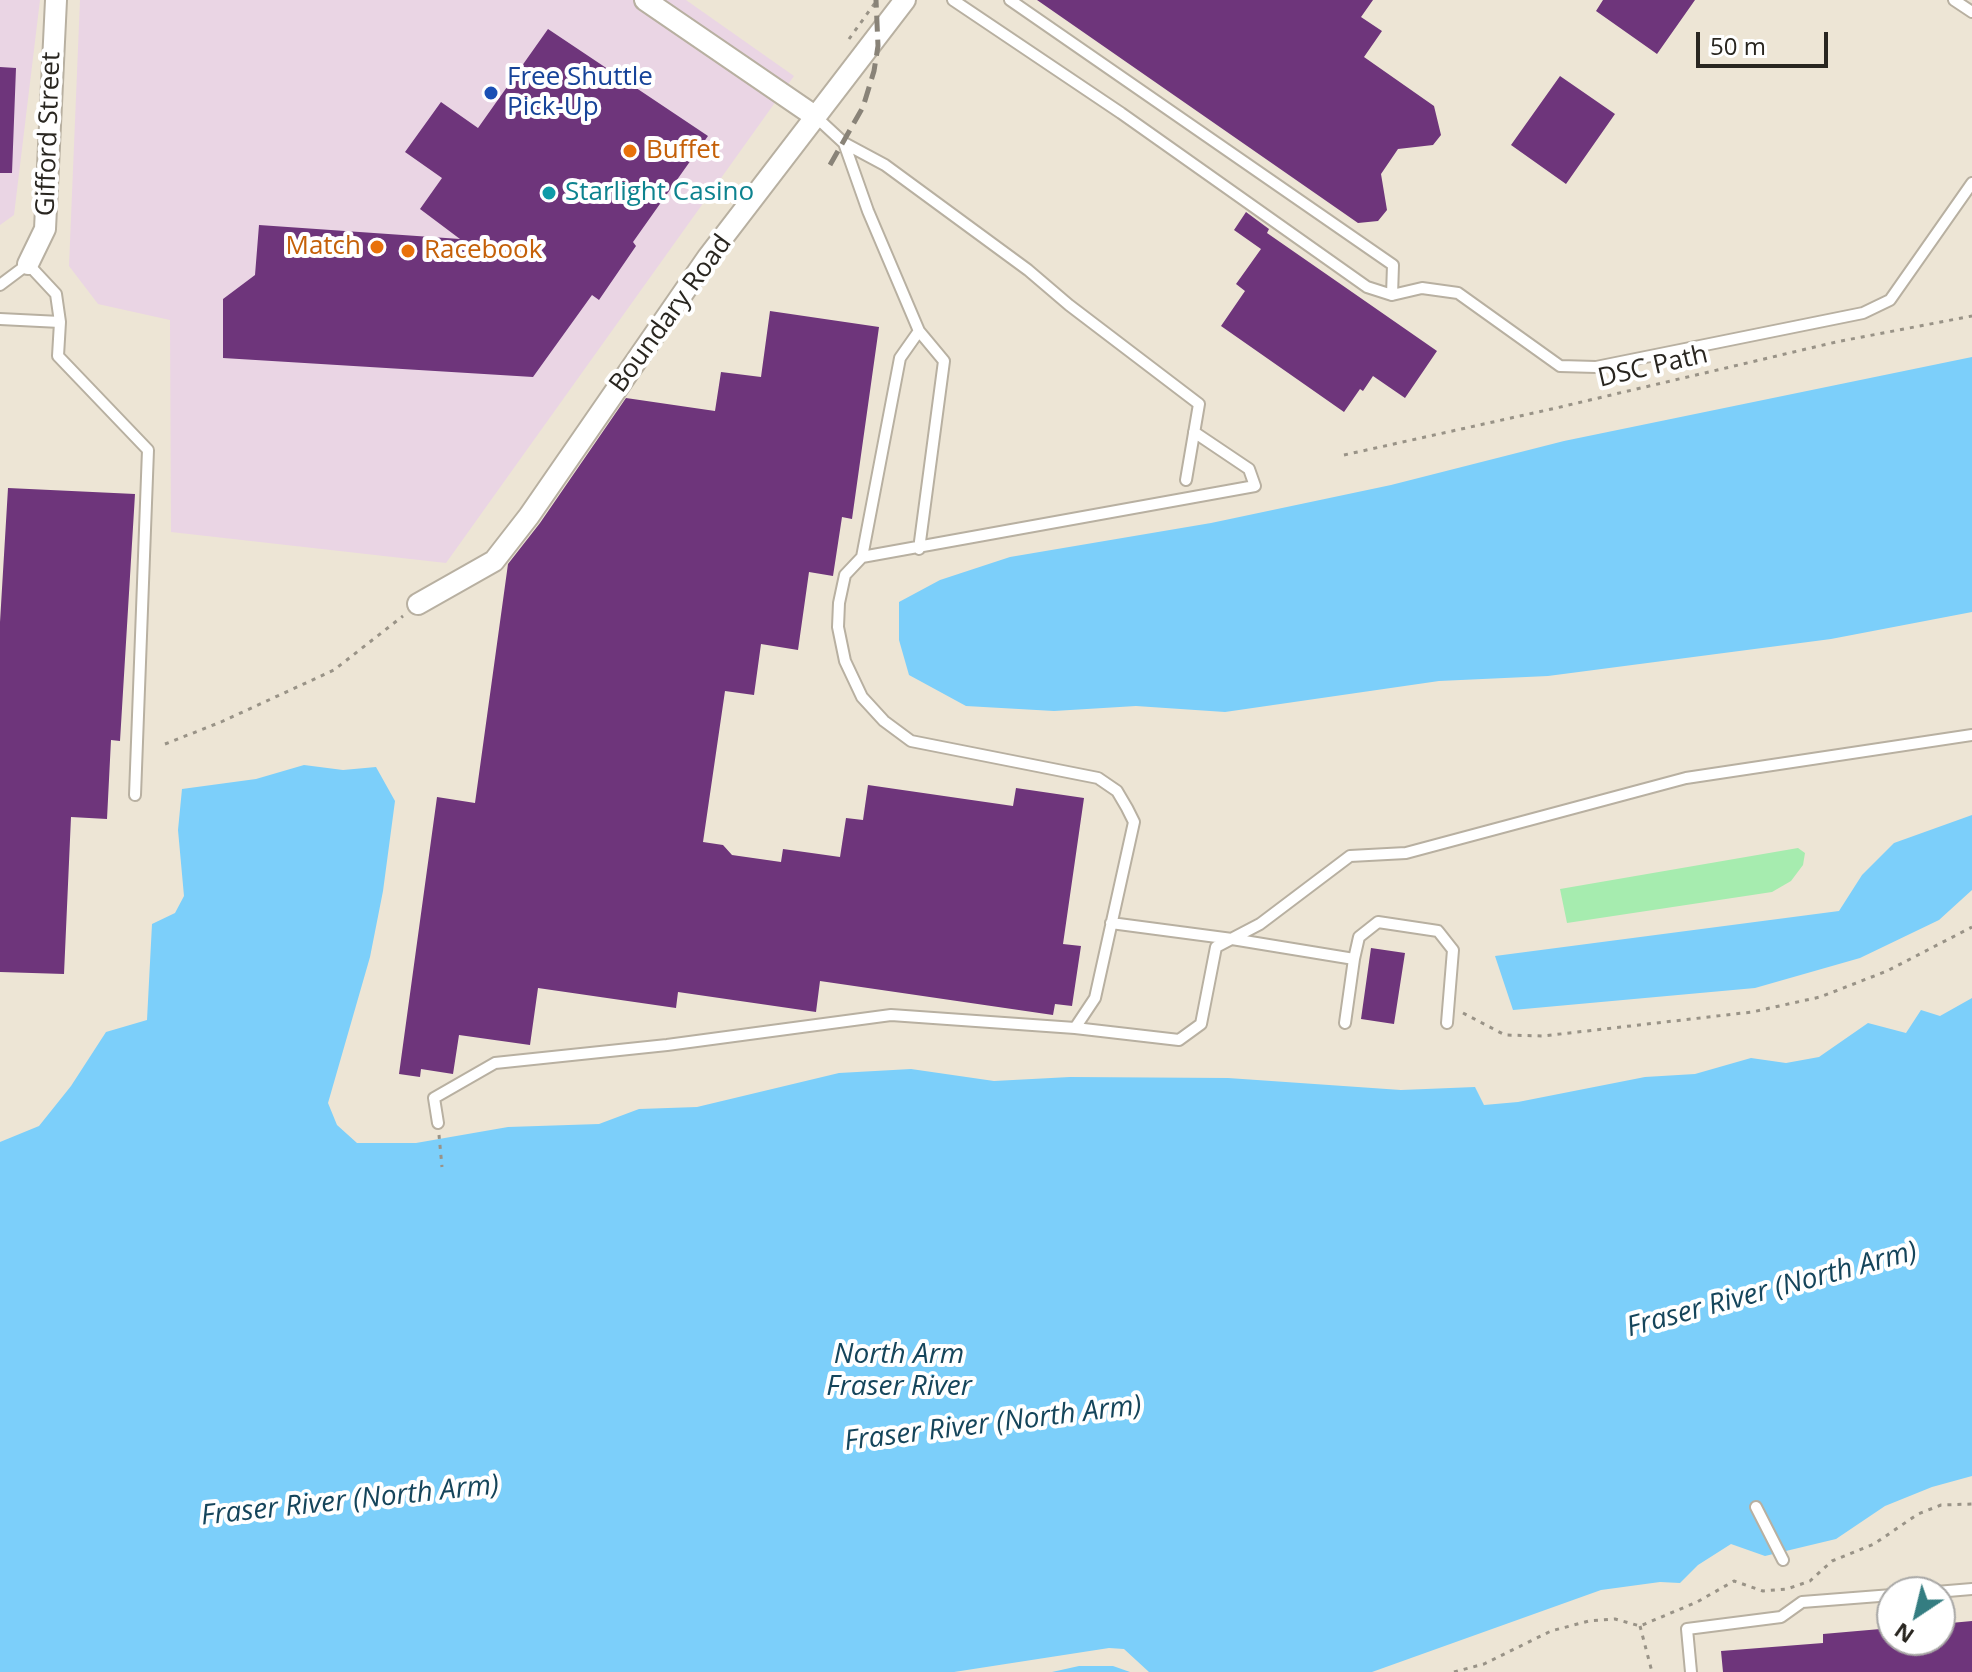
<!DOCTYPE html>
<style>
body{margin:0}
#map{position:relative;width:1972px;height:1672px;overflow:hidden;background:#ede5d5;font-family:"Open Sans",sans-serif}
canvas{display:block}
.north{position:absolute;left:1876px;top:1576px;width:80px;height:80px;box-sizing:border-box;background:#fff;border:2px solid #a9a8a6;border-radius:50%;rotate:215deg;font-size:22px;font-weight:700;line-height:32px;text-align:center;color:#292620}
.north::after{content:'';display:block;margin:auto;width:28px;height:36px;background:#347d81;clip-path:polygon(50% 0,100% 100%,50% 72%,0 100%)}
.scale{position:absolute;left:1696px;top:32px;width:132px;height:36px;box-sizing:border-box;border:4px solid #292620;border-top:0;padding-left:10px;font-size:24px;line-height:28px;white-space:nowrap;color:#292620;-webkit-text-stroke:6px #fff;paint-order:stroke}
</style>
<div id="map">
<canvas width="1972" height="1672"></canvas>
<div class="north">N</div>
<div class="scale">50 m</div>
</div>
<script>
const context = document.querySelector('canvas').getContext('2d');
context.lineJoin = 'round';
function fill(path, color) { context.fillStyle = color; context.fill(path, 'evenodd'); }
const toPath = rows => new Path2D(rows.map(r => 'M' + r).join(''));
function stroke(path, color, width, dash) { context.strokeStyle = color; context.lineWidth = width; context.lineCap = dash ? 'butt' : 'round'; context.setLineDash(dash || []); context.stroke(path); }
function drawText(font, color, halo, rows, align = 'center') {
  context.font = font + ' "Open Sans",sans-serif'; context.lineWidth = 8; context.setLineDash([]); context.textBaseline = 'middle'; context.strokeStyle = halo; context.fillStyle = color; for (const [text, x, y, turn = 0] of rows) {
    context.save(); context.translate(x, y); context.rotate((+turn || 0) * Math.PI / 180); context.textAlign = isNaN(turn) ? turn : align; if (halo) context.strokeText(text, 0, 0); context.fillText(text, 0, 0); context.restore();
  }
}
fill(toPath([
 [0,0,40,0,14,215,0,225],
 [80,0,686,0,794,76,446,563,171,532,170,320,98,304,69,266]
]), '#ead5e4');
fill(toPath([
 [1798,848,1805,853,1803,865,1791,881,1772,892,1567,923,1560,889]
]), '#a6ecaf');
fill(toPath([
 [1972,357,1972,612,1831,639,1548,676,1439,681,1225,712,1136,706,1054,711,966,706,909,675,899,640,899,602,940,580,1010,557,1211,523,1391,485,1564,441],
 [304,765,343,770,376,767,395,801,383,891,370,957,328,1103,337,1125,357,1143,416,1143,508,1127,599,1124,639,1109,697,1107,839,1073,911,1069,994,1081,1070,1077,1228,1078,1401,1090,1475,1087,1484,1105,1518,1102,1645,1077,1695,1074,1751,1058,1786,1063,1819,1057,1868,1023,1906,1033,1921,1010,1940,1016,1972,998,1972,1476,1932,1487,1885,1506,1836,1539,1765,1556,1731,1544,1698,1565,1680,1583,1660,1582,1601,1590,1372,1672,0,1672,0,1142,39,1126,71,1086,106,1032,147,1020,152,924,175,913,184,896,178,830,182,789,256,779],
 [1972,815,1972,890,1939,920,1860,958,1755,988,1513,1010,1495,956,1839,911,1862,875,1894,843]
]), '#7ccffa');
fill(toPath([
 [1109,1648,1124,1649,1149,1672,1130,1672,1113,1666,1079,1666,1052,1672,954,1672]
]), '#ede5d5');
fill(toPath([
 [1037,0,1373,0,1361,17,1382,31,1364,57,1434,106,1441,135,1433,145,1398,149,1381,174,1387,210,1378,221,1358,223],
 [1603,0,1695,0,1657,54,1596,11],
 [548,29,708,136,633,242,636,246,599,300,592,295,533,377,223,358,223,299,255,275,259,225,460,239,420,209,442,178,405,152,441,102,478,128],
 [0,67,16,68,12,173,0,173],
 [1560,76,1615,114,1566,184,1511,145],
 [1246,212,1269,229,1267,233,1437,351,1405,398,1373,376,1363,391,1360,389,1344,412,1221,326,1245,291,1236,284,1261,249,1234,230],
 [770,311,879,327,852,519,842,517,833,576,809,572,798,650,761,644,754,695,725,691,703,842,723,845,732,855,781,862,783,849,840,857,846,818,863,820,868,785,1013,806,1016,788,1084,798,1063,944,1081,946,1072,1006,1055,1004,1053,1015,820,981,816,1012,678,992,676,1008,538,988,530,1045,459,1035,453,1074,421,1069,420,1077,399,1074,437,797,475,803,508,564,540,523,626,398,715,411,721,372,761,377],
 [8,488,135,494,120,741,111,740,107,819,71,817,64,974,0,972,0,622],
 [1371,948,1405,953,1394,1024,1361,1019],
 [1972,1621,1972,1672,1723,1672,1721,1651,1823,1643,1823,1634,1892,1628,1892,1640,1940,1640,1940,1624]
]), '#6e357b');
const service = toPath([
 [953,0,1121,113,1367,287,1392,295,1422,288,1458,293,1560,366,1596,367,1863,313,1890,300,1972,183],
 [1010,0,1393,265,1392,295],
 [1954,0,1972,12],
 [816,117,844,143,868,211,919,331,944,361,919,549],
 [844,143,885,165,1028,270,1069,305,1199,404,1186,480],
 [0,285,28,264,56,294,60,322,58,356,148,450,135,795],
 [0,319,60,322],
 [862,557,900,358,919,331],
 [1111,923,1232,939,1354,959],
 [1345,1023,1354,959,1359,937,1378,922,1438,931,1453,950,1447,1023],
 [1075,1028,1179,1040,1201,1024,1216,947,1260,924,1350,856,1406,853,1686,778,1972,735],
 [438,1123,434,1098,495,1063,667,1045,891,1015,1075,1028,1095,998,1134,822,1127,808,1117,791,1098,778,911,741,884,721,862,697,845,661,838,627,839,603,845,575,862,557,1255,486,1249,469,1194,432],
 [1756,1507,1783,1560],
 [1936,1592,1972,1589],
 [1691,1672,1687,1629,1781,1617,1802,1602,1892,1595]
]);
const minor = toPath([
 [645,0,816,117],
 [28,264,45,229,56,0],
 [418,604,494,561,529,516,708,257,905,0]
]);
stroke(service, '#b8b0a1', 14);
stroke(minor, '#b8b0a1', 24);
stroke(toPath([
 [849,39,877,0],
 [1344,455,1556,408,1836,342,1972,316],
 [165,744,221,722,334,670,403,616],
 [1463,1013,1505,1035,1543,1036,1752,1012,1820,997,1887,971,1972,927],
 [439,1135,442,1167],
 [1640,1626,1652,1672],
 [1454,1672,1484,1664,1551,1631,1589,1621,1615,1619,1640,1626,1697,1602,1734,1581,1763,1591,1787,1589,1810,1581,1832,1561,1874,1544,1918,1514,1941,1505,1972,1504]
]), '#999387', 3, [4, 6]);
stroke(service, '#fff', 10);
stroke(minor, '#fff', 20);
stroke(toPath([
 [830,165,863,107,874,71,878,46,876,0]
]), '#898378', 5, [16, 8]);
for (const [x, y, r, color] of [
 [491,93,8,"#1a4fb4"],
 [630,151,8,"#e8710a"],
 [549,193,8,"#0f9aa8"],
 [377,247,8,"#e8710a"],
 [408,251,8,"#e8710a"]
]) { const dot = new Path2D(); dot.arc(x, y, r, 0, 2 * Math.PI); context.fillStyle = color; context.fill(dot); stroke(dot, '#fff', 3); }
drawText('26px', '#164399', '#fff', [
 ["Free Shuttle",507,78],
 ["Pick-Up",507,108]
], 'left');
drawText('26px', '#292620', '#fff', [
 ["Gifford Street",49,134,-88],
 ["Boundary Road",671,314,-54],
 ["DSC Path",1653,367,-13]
]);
drawText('26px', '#c56008', '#fff', [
 ["Buffet",646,151],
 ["Match",361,247,"right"],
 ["Racebook",424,251]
], 'left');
drawText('26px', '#0d838f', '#fff', [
 ["Starlight Casino",565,193]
], 'left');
drawText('italic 28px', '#15455b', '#fff', [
 ["Fraser River (North Arm)",1772,1290,-15],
 ["North Arm",899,1355],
 ["Fraser River",899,1387],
 ["Fraser River (North Arm)",993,1424,-7],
 ["Fraser River (North Arm)",350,1501,-6]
]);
</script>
